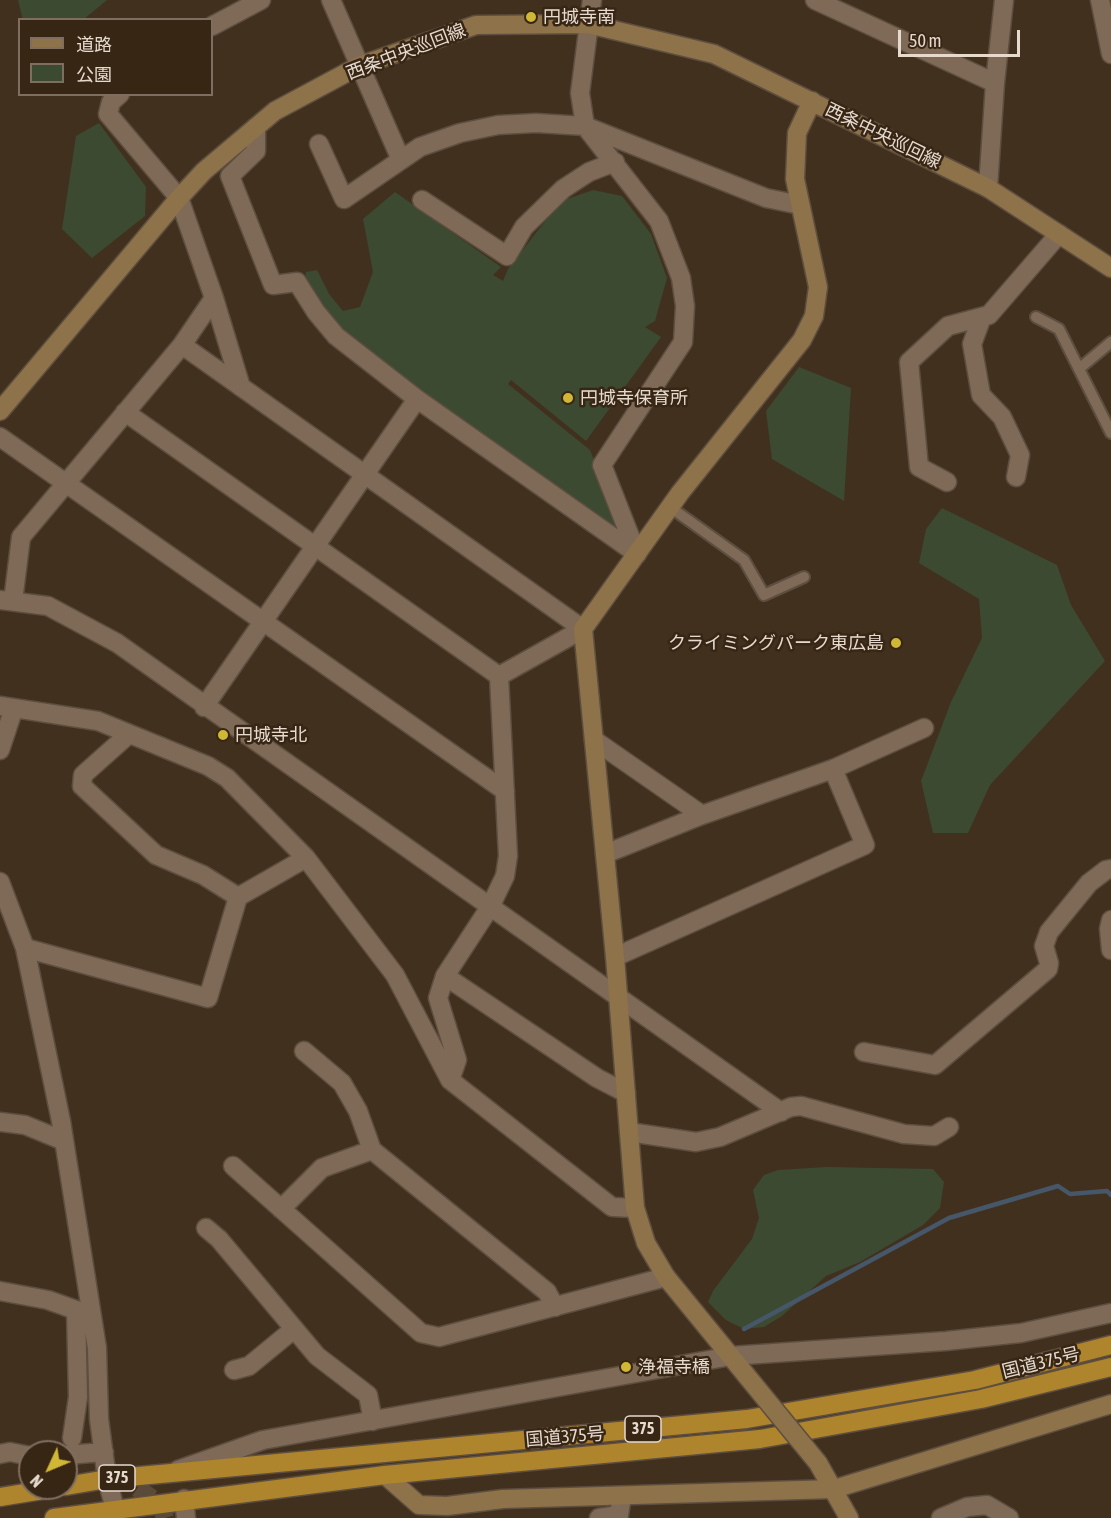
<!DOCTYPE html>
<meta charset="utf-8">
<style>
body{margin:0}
#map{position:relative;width:1111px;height:1518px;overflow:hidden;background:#42301f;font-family:"Asap Condensed","Noto Sans JP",sans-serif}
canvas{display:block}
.legend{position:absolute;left:18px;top:18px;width:195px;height:78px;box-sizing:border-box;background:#382615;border:2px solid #7e6e5f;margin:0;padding:8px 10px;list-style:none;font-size:18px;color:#e6dacf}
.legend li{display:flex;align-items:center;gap:12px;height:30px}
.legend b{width:30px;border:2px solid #7e6e5f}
.north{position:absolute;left:18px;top:1440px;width:60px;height:60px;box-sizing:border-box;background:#382615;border:2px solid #7e6e5f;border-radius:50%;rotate:226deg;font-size:16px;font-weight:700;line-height:24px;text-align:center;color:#e6dacf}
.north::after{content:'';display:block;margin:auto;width:21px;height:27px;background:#d1b736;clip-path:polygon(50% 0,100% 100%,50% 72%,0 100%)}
.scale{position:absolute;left:898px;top:30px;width:122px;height:27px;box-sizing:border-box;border:3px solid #e6dacf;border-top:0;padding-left:8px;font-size:18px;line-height:21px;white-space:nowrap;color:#e6dacf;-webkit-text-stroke:4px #382615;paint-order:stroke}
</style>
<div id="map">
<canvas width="1111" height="1518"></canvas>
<ul class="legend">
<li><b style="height:8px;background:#8d724a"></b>道路</li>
<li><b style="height:16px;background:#3b4a30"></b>公園</li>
</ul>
<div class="north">N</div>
<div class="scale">50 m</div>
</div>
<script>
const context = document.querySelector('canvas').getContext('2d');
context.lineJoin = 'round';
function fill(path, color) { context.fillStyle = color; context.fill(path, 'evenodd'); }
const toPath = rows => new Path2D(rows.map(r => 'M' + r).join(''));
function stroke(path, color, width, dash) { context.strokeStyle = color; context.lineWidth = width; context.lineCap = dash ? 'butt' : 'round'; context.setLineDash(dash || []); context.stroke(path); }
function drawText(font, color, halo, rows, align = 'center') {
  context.font = font + ' "Asap Condensed","Noto Sans JP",sans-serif'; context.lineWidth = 5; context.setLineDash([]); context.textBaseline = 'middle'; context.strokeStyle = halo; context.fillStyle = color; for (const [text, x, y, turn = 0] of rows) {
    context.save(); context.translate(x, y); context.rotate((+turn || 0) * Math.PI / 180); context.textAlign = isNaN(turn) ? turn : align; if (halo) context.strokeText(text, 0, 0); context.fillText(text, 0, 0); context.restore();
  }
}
fill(toPath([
 [18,0,107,0,84,19,23,20],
 [99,123,146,187,145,216,92,258,62,229,76,136],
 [593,190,622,196,651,234,667,278,655,321,645,327,661,337,586,441,511,380,508,384,590,450,623,532,616,531,523,469,337,327,304,284,306,272,317,270,329,294,343,311,360,307,373,272,363,219,395,192,501,267,493,275,503,281,508,269,546,220,567,199],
 [799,367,851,388,844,501,772,459,766,411],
 [942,508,1057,565,1071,605,1105,661,990,785,968,833,933,833,921,781,951,702,982,638,979,599,919,563,926,529],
 [826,1167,933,1169,944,1182,940,1208,923,1225,860,1262,826,1276,782,1316,764,1327,744,1329,726,1320,708,1302,713,1291,752,1239,759,1218,753,1190,764,1175,778,1170]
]), '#3b4a30');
stroke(toPath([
 [744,1329,949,1218,1058,1186,1070,1194,1107,1191,1111,1195]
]), '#455769', 4.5);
stroke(toPath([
 [115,1473,153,1499,163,1511,165,1518]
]), '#5b4a39', 18, [18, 9]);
const lane = toPath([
 [1036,317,1059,329,1111,433],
 [1080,368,1111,342],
 [670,507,744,560,764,595,804,577]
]);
const street = toPath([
 [331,0,401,160],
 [592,0,580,93,585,126,659,221,681,278,685,306,683,342,602,465,637,554],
 [815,0,995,83],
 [1100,0,1111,54],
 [212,26,261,0],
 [120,94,111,102,108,114,179,198,214,298,241,387],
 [256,127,256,151,230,176,273,285,297,282,316,312,336,336,417,399,637,554],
 [319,144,344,199,420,147,460,133,498,125,536,123,585,126,766,198,800,205],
 [988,188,995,83,1004,0],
 [422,200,507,256,524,227,563,189,589,172,615,162],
 [982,317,972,344,981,395,1002,417,1020,455,1016,477],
 [182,345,583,629,499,676,508,856,505,876,490,907,445,976,438,998,457,1060,450,1080],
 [125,412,499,676],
 [0,437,505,791],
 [947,482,919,467,909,362,948,326,989,315,1059,234],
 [0,600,48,606,117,643,781,1112],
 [13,601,21,537,182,345,214,298],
 [0,706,98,721,208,766,227,778,306,858,395,975,450,1080,612,1207,635,1208],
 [204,707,417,399],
 [129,734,83,775,82,786,156,855,203,875,238,897],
 [594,740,702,815,833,769,924,728],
 [0,750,14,708],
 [605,854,702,815],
 [0,882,25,948,61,1121,97,1348,99,1419,107,1479,115,1509],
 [1111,920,1109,929,1111,950],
 [25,948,208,998,238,897,306,858],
 [615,957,865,845,833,769],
 [445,976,597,1078,626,1093],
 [304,1051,342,1083,358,1111,372,1150],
 [864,1052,935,1065,1048,969,1049,963,1044,946,1049,932,1089,883,1106,870,1111,869],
 [0,1122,25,1125,64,1141],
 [629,1132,696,1142,720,1137,791,1107,801,1106,904,1134,934,1136,949,1127],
 [233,1166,421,1333,439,1337,666,1277],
 [281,1209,322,1168,372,1150,547,1292,555,1307],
 [206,1228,219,1239,317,1356,368,1395,373,1421],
 [0,1291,48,1300,87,1314],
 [234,1370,249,1366,294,1329],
 [72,1438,78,1397,76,1310],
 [0,1454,10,1452,30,1456],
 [66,1455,104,1452],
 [178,1470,263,1440,731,1356,946,1341,1021,1333,1111,1313],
 [184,1499,186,1518],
 [599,1518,619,1515,622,1496],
 [941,1518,967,1507,987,1505,1009,1518]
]);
const secondary = toPath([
 [0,411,179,198,204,171,275,111,359,66,476,25,588,24,714,54,988,188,1111,268],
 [746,1375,666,1277,646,1243,635,1208,615,957,583,629,680,493,802,340,814,316,818,287,795,179,797,133,812,101],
 [818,1463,849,1518],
 [385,1475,419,1505,447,1506,503,1499,834,1489,1111,1404]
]);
const highway = toPath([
 [66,1486,107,1479,747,1419,975,1380,1111,1345],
 [0,1497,55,1488],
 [54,1518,385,1475,760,1439,981,1399,1111,1367]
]);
stroke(lane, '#5d4e3f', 14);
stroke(street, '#5d4e3f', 21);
stroke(secondary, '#5d4e3f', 21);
stroke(highway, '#5d4e3f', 21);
stroke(lane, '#7f6a57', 10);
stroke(street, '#7f6a57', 18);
stroke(secondary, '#8d724a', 18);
stroke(highway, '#ae842c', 18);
const secondaryBridge = toPath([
 [746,1375,818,1463]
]);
stroke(secondaryBridge, '#5d4e3f', 21, []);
stroke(secondaryBridge, '#8d724a', 18);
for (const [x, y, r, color] of [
 [531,17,6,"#d1b736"],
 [568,398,6,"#d1b736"],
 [896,643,6,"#d1b736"],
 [223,735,6,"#d1b736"],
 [626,1367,6,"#d1b736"]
]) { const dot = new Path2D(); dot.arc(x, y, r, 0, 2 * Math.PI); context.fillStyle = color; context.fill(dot); stroke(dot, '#382615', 2); }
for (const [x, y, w] of [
 [643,1429,36],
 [117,1478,36]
]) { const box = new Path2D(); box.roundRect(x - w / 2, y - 13, w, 26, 4.5); context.fillStyle = '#382615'; context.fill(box); stroke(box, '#e6dacf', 1.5); }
drawText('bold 16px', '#e6dacf', null, [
 ["375",643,1429],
 ["375",117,1478]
]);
drawText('18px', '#e6dacf', '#382615', [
 ["円城寺南",543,17],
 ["円城寺保育所",580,398],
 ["クライミングパーク東広島",884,643,"right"],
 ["円城寺北",235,735],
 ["浄福寺橋",638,1367]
], 'left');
drawText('18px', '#e6dacf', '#382615', [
 ["西条中央巡回線",406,52,-21],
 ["西条中央巡回線",883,136,26],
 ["国道375号",1041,1363,-14],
 ["国道375号",565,1437,-5]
]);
</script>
